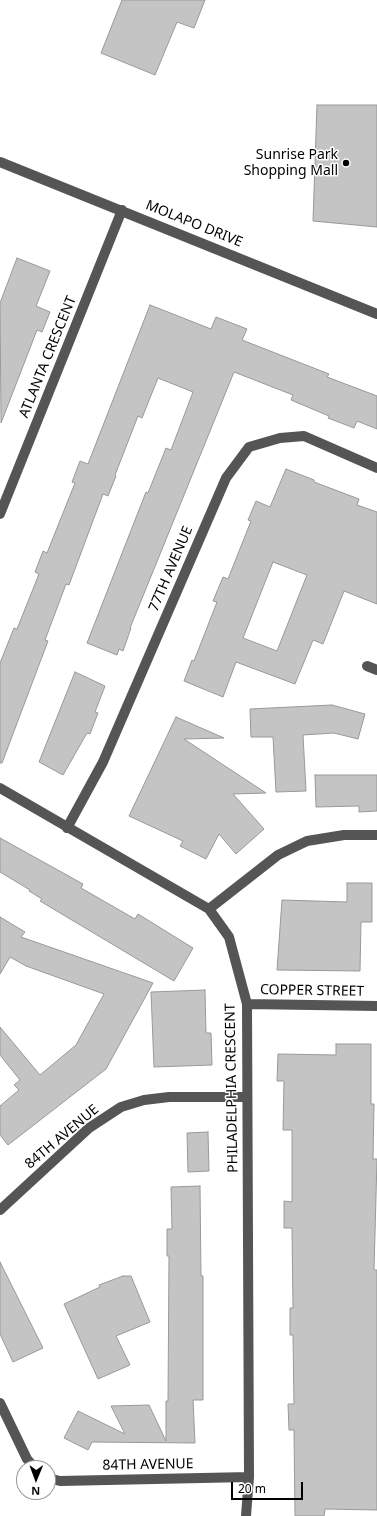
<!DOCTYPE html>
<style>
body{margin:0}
#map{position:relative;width:377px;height:1516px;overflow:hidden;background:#fff;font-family:"Noto Sans",sans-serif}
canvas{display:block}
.north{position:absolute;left:16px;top:1460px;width:40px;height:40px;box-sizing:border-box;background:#fff;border:1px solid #999;border-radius:50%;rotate:181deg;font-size:11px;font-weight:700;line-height:16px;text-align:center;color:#000}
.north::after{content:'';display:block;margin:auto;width:14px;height:18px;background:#000;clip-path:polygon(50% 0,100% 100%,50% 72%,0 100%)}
.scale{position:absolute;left:231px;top:1482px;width:72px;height:18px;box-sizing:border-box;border:2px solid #000;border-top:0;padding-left:5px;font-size:12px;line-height:14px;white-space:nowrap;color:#000;-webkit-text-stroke:3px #fff;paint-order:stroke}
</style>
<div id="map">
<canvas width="377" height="1516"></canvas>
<div class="north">N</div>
<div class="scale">20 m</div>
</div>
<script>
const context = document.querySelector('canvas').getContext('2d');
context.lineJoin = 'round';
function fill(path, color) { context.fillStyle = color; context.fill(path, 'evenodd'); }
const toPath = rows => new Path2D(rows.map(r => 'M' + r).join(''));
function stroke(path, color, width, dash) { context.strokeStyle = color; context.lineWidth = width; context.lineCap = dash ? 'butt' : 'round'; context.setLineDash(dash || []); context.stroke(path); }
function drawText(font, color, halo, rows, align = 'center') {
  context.font = font + ' "Noto Sans",sans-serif'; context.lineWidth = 3; context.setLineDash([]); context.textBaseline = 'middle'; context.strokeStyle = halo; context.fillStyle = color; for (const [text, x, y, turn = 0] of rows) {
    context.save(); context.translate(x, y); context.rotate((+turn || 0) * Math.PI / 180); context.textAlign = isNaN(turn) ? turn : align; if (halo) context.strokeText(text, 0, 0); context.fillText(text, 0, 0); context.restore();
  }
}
const building = toPath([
 [122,0,205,0,194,28,177,22,155,75,101,53,122,0],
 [317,105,377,105,377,227,313,221,317,105],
 [17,258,50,271,36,306,50,312,42,332,37,330,1,423,0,303,17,258],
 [150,305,211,329,216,317,247,329,242,340,329,374,327,377,377,396,377,429,357,421,354,428,328,418,329,416,291,400,293,395,234,372,130,628,131,628,123,651,119,649,117,655,87,643,146,492,148,493,166,448,171,450,193,392,158,378,142,418,138,416,115,475,116,476,108,496,103,494,69,585,66,584,45,640,48,641,2,763,0,763,0,663,14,628,17,629,39,574,35,572,43,551,47,553,75,483,72,482,80,461,88,464,150,305],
 [286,469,314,480,314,482,359,499,357,505,377,512,377,604,344,591,323,644,313,640,295,684,236,662,223,697,184,681,192,660,194,661,217,602,213,601,223,577,228,579,251,521,248,520,256,501,270,507,286,469],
 [273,562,307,575,277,651,243,638,273,562],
 [75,672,105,686,95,712,98,713,90,734,87,733,63,775,39,762,75,672],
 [332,705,365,714,358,739,334,733,303,735,306,791,276,792,273,737,251,737,250,709,332,705],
 [176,717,224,738,184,739,266,793,233,794,264,829,236,854,219,834,206,859,180,846,183,841,129,816,176,717],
 [315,775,377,775,377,811,359,812,359,806,316,807,315,775],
 [0,838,83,884,81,888,135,919,138,914,193,948,174,981,40,901,42,899,29,891,30,890,0,872,0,838],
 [347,883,372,883,372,922,361,922,360,971,277,970,282,900,347,902,347,883],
 [0,917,25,932,21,937,153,983,106,1069,8,1145,0,1135,0,1106,19,1090,14,1085,20,1080,0,1055,0,1027,40,1075,76,1045,104,994,26,966,10,957,0,974,0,917],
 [205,990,206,1033,211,1033,212,1065,154,1067,151,992,205,990],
 [336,1044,371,1044,371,1104,374,1104,373,1159,377,1159,374,1270,377,1270,377,1510,325,1509,324,1516,295,1516,294,1430,289,1430,288,1404,294,1404,293,1335,290,1335,290,1308,293,1308,292,1228,284,1228,284,1201,292,1202,292,1130,283,1130,284,1081,277,1081,278,1054,336,1055,336,1044],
 [208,1132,209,1171,188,1172,187,1133,208,1132],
 [200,1186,201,1276,203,1276,203,1400,193,1400,195,1443,92,1442,88,1450,64,1438,78,1411,125,1434,111,1406,149,1405,166,1441,166,1401,168,1401,169,1256,167,1256,167,1229,172,1229,171,1187,200,1186],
 [0,1262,43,1348,13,1362,0,1334,0,1262],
 [123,1276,131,1276,150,1322,116,1336,130,1365,98,1379,64,1304,100,1287,99,1285,123,1276]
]);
fill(building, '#c4c4c4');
stroke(building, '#999', 1);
stroke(toPath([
 [0,162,377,314],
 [0,514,122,210],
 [367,666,377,670],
 [0,788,209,909,229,937,247,1004,249,1477,246,1516],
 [67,828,103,762,226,478,249,447,280,438,304,436,377,468],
 [209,909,278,855,307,841,344,835,377,835],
 [247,1004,377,1006],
 [0,1210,89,1128,121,1107,144,1100,169,1097,246,1097],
 [0,1403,27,1459,35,1468],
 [48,1478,60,1481,249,1477]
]), '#555', 10);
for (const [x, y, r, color] of [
 [346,163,4,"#000"]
]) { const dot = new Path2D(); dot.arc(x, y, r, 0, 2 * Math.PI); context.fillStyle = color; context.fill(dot); stroke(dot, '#fff', 1.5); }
drawText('14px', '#000', '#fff', [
 ["Sunrise Park",338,155],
 ["Shopping Mall",338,171]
], 'right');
drawText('14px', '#000', '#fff', [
 ["MOLAPO DRIVE",194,224,22],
 ["ATLANTA CRESCENT",48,357,-68],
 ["77TH AVENUE",171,569,-67],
 ["COPPER STREET",312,991,1],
 ["PHILADELPHIA CRESCENT",232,1088,-91],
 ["84TH AVENUE",62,1137,-40],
 ["84TH AVENUE",148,1465,-1]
]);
</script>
